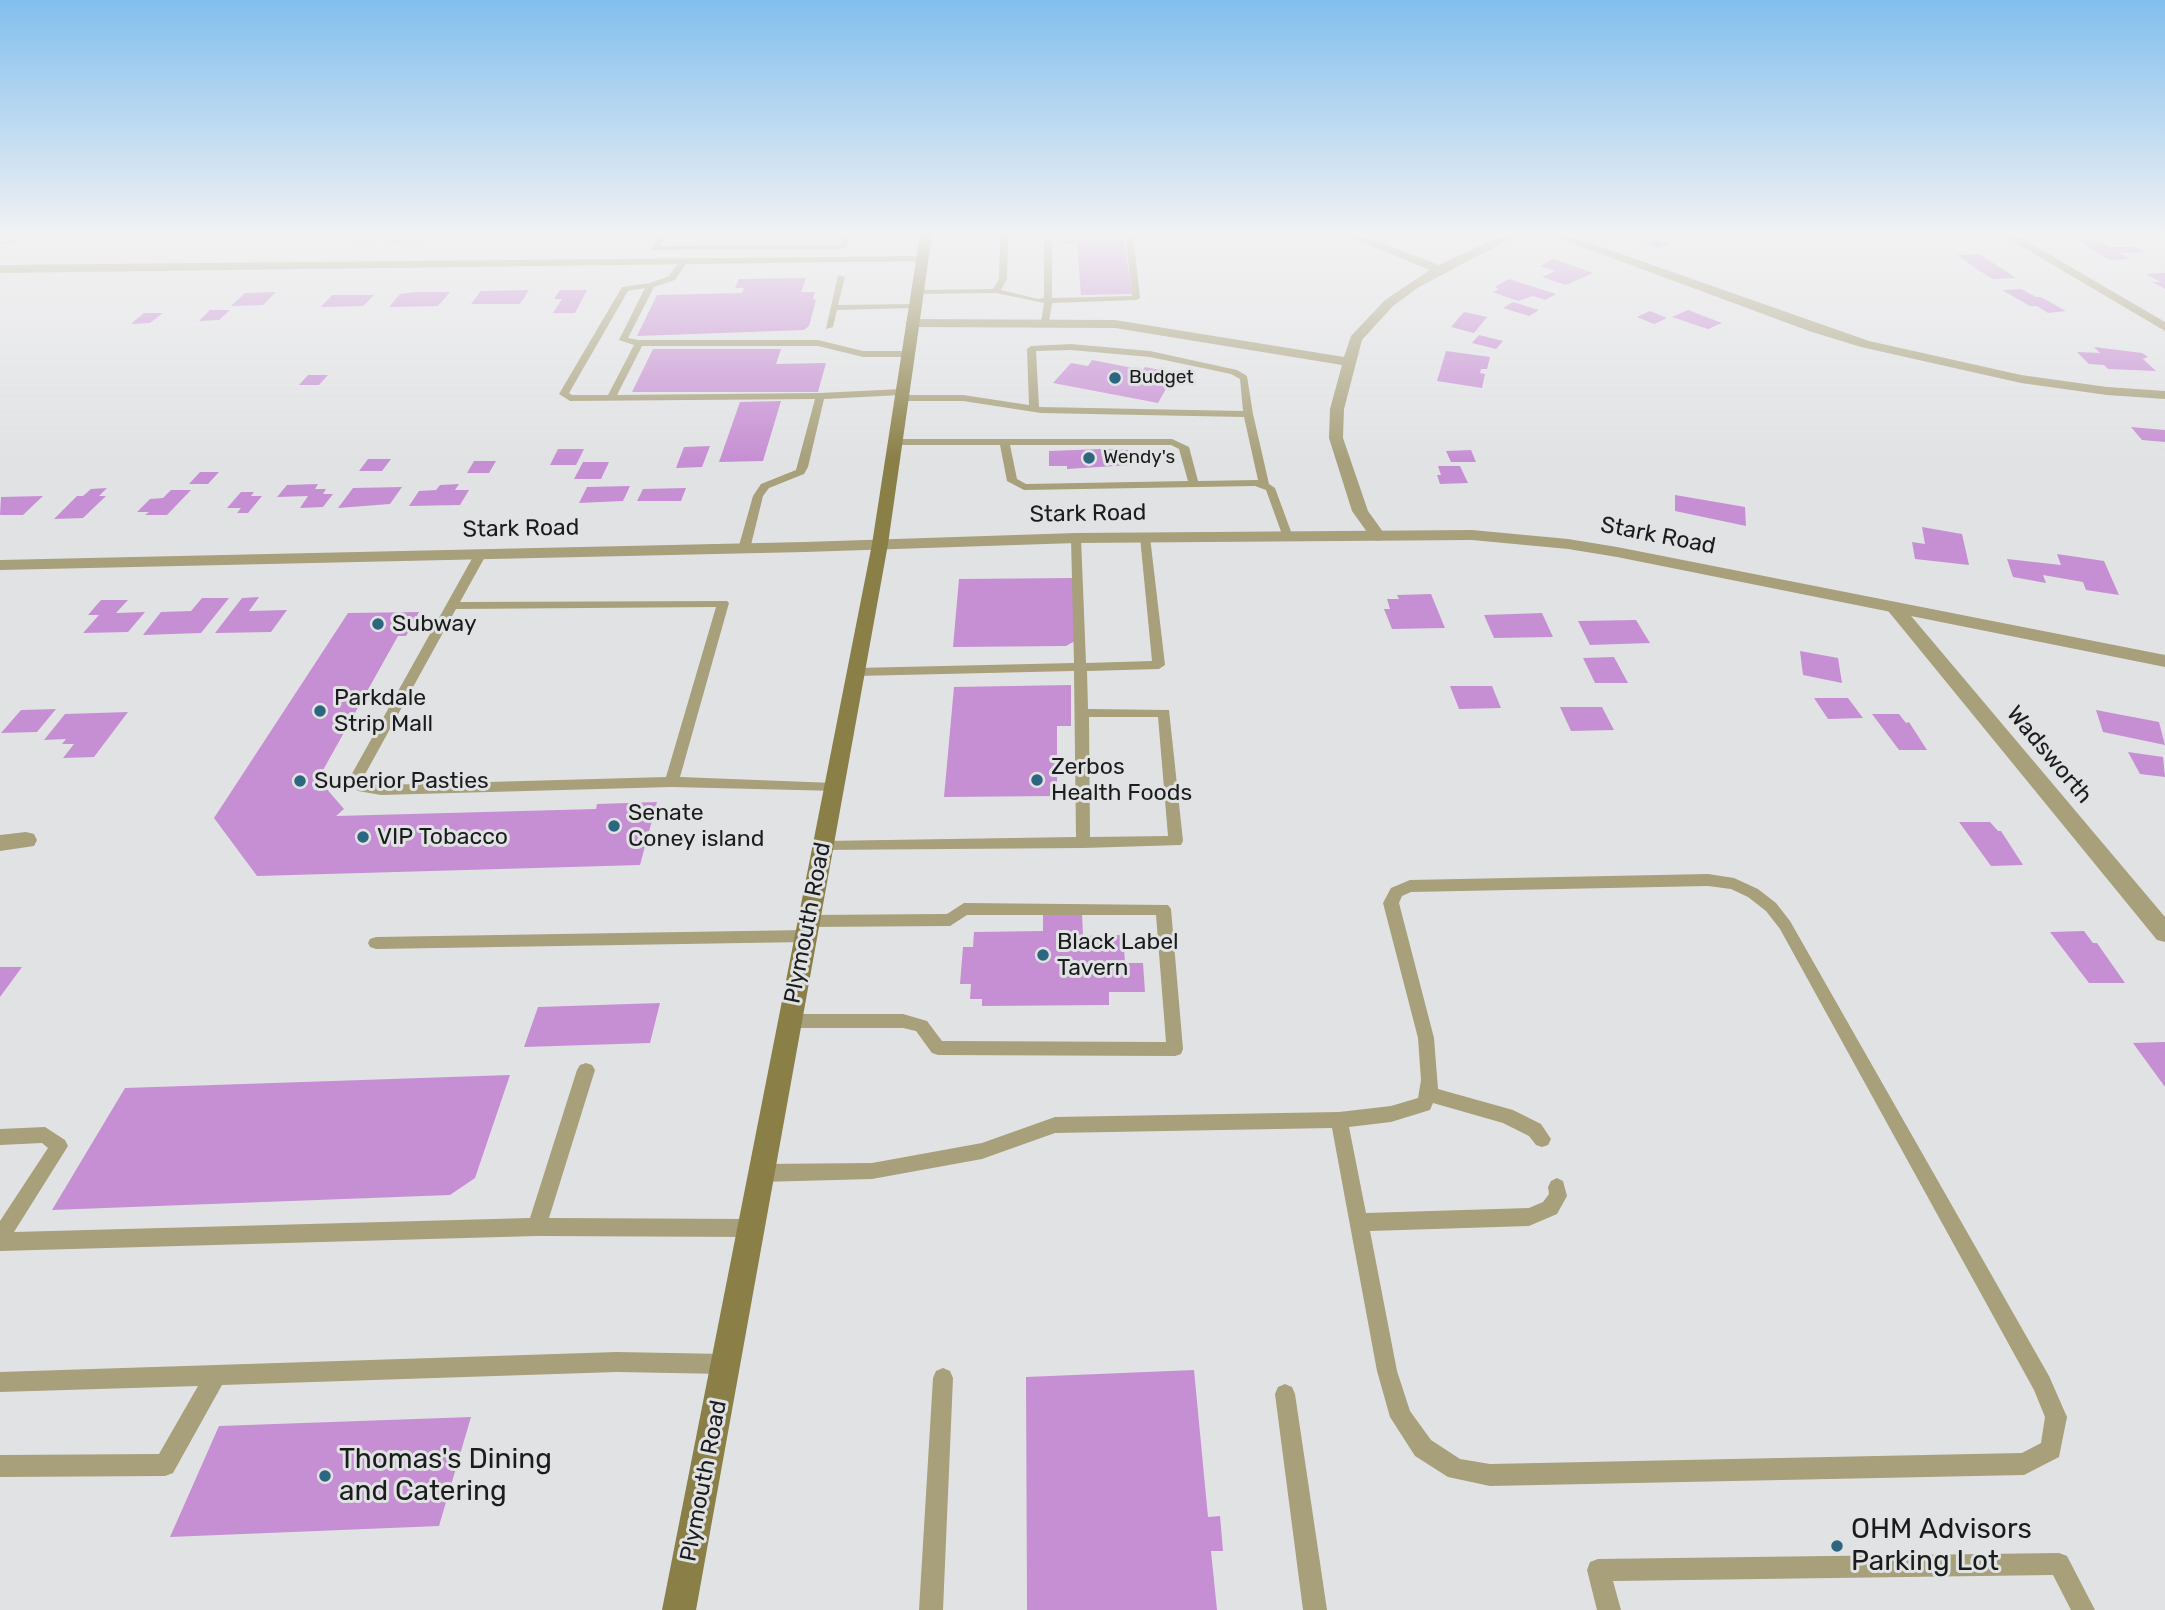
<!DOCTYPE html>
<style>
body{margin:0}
canvas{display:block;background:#e1e2e4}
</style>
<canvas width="2165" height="1610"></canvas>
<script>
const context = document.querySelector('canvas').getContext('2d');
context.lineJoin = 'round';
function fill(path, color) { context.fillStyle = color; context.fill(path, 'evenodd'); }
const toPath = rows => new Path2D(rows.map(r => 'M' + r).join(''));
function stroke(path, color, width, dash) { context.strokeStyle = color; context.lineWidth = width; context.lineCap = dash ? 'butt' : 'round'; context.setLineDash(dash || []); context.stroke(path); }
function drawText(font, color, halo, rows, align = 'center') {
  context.font = font + ' Rubik,sans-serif'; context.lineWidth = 6; context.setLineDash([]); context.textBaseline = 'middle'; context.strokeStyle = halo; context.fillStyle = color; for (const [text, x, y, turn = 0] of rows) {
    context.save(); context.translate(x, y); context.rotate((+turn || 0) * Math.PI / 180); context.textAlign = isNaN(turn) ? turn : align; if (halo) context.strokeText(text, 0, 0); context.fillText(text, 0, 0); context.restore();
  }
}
fill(toPath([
 [14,235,28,235,13,243,0,244],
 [353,235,380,235,373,243,347,241],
 [393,235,428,235,422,242,386,243],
 [562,235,595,235,593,239,576,241,559,239],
 [690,235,829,235,833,236,831,242,814,242,815,240,719,241,721,238,688,238],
 [1062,235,1123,235,1132,294,1081,295,1077,243,1063,244],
 [1625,235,1647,235,1670,244,1658,248],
 [2096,238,2109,247,2135,247,2145,252,2119,253,2130,259,2109,260,2076,239],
 [1980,254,2016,278,1992,279,1956,255],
 [1554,259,1593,273,1566,285,1542,277,1555,271,1540,266],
 [2165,273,2165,289,2152,282,2160,282,2146,274],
 [806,278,801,292,815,292,813,299,816,300,809,326,804,330,637,336,657,295,742,293,744,288,735,288,739,279],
 [1509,279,1556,294,1545,300,1533,296,1518,301,1493,292,1499,289,1495,287],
 [2021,289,2036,297,2041,297,2066,311,2048,313,2037,306,2030,306,2002,290],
 [529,290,520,304,471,304,481,291],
 [560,290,587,290,575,313,553,313,562,299,554,299],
 [276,292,263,305,231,306,245,293],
 [415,292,450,292,438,306,389,307,400,294],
 [332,295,374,295,363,306,321,307],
 [1513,302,1539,310,1529,316,1503,308],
 [210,310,230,310,219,320,199,321],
 [1688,310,1722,323,1708,329,1672,317],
 [1650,311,1667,318,1654,324,1637,317],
 [1464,312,1487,317,1474,333,1451,327],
 [144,313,163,313,150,323,131,324],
 [1479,335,1503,341,1496,349,1472,343],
 [2094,347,2142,353,2148,357,2143,359,2156,371,2108,369,2104,365,2089,364,2077,352,2100,353],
 [653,349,781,349,776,364,826,363,818,392,632,392],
 [1446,351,1490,357,1487,369,1481,369,1480,373,1485,374,1482,388,1437,381],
 [1092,360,1143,370,1145,367,1175,373,1158,403,1053,383,1071,363,1088,366],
 [308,375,328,375,319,385,299,385],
 [781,401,763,461,719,462,740,402],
 [2131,427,2165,430,2165,442,2142,440],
 [710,446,702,467,676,468,684,447],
 [558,449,584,449,576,465,550,465],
 [1100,449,1128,450,1130,465,1067,469,1067,466,1049,466,1049,451],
 [1471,450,1476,462,1451,462,1446,451],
 [368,459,391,459,382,471,359,471],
 [474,461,496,461,489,473,467,473],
 [583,462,609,462,601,479,574,479],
 [1438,466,1460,466,1468,483,1440,484,1437,475,1441,475],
 [200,472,219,472,208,484,189,484],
 [318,484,315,489,326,489,323,494,333,494,323,507,300,508,308,496,277,497,287,485],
 [459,484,455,490,469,490,460,505,409,506,419,491,436,490,440,485],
 [630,486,623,501,579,503,587,487],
 [402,487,390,504,338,508,353,488],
 [107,488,99,496,106,496,83,518,54,519,77,496,83,496,91,489],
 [686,488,681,501,637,501,643,489],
 [171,490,191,490,167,515,145,515,149,512,137,512,150,499,163,498],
 [241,492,254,492,251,496,262,496,248,513,237,513,241,508,227,508],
 [1675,495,1745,507,1746,526,1675,511],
 [43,496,23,515,0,515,1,497],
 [1922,527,1962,534,1969,565,1915,559,1912,542,1925,544],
 [2057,554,2104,561,2119,595,2086,590,2083,582,2043,575,2046,583,2013,577,2007,559,2061,565],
 [1074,578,1075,641,1066,646,953,647,959,579],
 [1431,594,1445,628,1392,629,1384,609,1390,609,1387,599,1399,599,1397,595],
 [259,597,249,611,287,610,271,632,215,633,242,598],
 [202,598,229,598,201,633,143,635,161,612,191,611],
 [101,600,128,600,116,613,145,612,128,632,83,633,99,615,88,615],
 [419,612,406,636,398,636,313,788,315,790,325,787,344,809,336,816,596,809,597,804,657,802,640,865,257,876,214,818,348,613],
 [1542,613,1553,637,1494,638,1484,615],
 [1636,620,1650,643,1590,645,1578,621],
 [1800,651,1838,658,1842,683,1803,675],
 [1614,657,1628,683,1595,683,1583,658],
 [1071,685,1071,726,1057,726,1057,796,944,797,954,687],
 [1450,686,1492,686,1501,708,1459,709],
 [1814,698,1848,698,1863,718,1828,719],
 [1560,707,1602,707,1614,730,1571,731],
 [56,709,37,732,1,733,21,710],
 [2096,710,2159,722,2165,745,2103,732],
 [128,712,94,757,63,758,74,744,62,744,66,739,44,740,65,714],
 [1872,714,1899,714,1906,723,1909,722,1927,750,1899,750],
 [2128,752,2163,757,2165,777,2140,774],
 [1959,822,1990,822,1998,831,2001,831,2023,865,1991,866],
 [1082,913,1083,936,1123,935,1125,963,1143,963,1145,992,1109,992,1109,1005,982,1006,982,999,970,999,971,984,960,984,963,947,973,947,974,932,1043,931,1043,914],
 [2084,931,2093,943,2097,943,2125,983,2089,983,2050,932],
 [0,967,22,967,0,997],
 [660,1003,650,1043,524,1047,538,1007],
 [2165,1042,2165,1087,2133,1043],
 [510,1075,475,1178,450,1195,52,1210,125,1088],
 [1194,1370,1208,1517,1220,1516,1223,1551,1211,1551,1217,1610,1027,1610,1026,1377],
 [471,1417,439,1526,170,1537,219,1426]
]), '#c78fd3');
fill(toPath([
 [659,235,667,235,660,246,840,245,842,235,850,235,847,247,843,249,652,250,659,235],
 [1000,235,1008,235,1007,279,1001,290,1038,299,1044,298,1044,235,1052,235,1052,298,1132,296,1125,235,1133,235,1140,298,1136,300,1052,303,1049,322,1045,325,1041,322,1044,303,996,293,917,294,913,292,917,290,993,289,999,279,1000,235],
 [680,260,687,262,675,280,654,287,628,338,639,340,818,340,863,351,907,351,911,354,907,357,863,357,818,346,642,346,617,395,820,393,901,389,906,392,901,395,824,399,808,467,804,474,769,488,763,496,750,549,744,552,738,549,753,496,761,484,796,470,815,399,570,401,559,394,622,287,650,283,669,276,680,260],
 [645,288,619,340,634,345,608,395,572,395,569,393,628,291,645,288],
 [838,275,845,277,838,305,914,304,918,306,914,308,837,310,833,327,826,329,838,275],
 [1071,344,1150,351,1237,370,1247,376,1253,414,1269,484,1275,488,1293,537,1292,539,1284,539,1283,537,1266,490,1255,486,1024,490,1007,481,1000,445,894,445,889,442,894,439,1172,439,1189,447,1198,481,1258,480,1244,417,1041,413,963,401,900,401,895,398,900,395,963,395,1029,405,1027,349,1031,346,1071,344],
 [1071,350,1150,357,1231,374,1240,379,1243,411,1039,407,1036,351,1071,350],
 [1010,445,1171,445,1179,449,1188,481,1026,484,1017,479,1010,445],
 [1145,534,1150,537,1165,665,1159,669,1087,671,1088,709,1169,710,1183,841,1181,845,1083,848,818,850,816,846,818,842,823,841,1076,837,1074,671,856,676,850,672,856,668,1074,663,1071,538,1076,535,1081,538,1086,663,1152,661,1140,537,1145,534],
 [1089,717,1158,717,1168,836,1090,837,1089,717],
 [480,552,486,555,460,602,727,601,729,603,680,777,834,783,841,788,839,791,672,787,381,795,358,791,349,779,474,555,480,552],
 [716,607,666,777,381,785,367,784,363,778,456,609,716,607],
 [1708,874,1734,878,1758,889,1776,903,1790,921,2049,1376,2067,1417,2059,1457,2024,1475,1490,1486,1448,1477,1415,1456,1390,1417,1377,1371,1332,1128,1055,1133,982,1159,872,1179,761,1182,755,1179,752,1173,755,1167,761,1164,872,1163,982,1143,1055,1117,1339,1112,1391,1106,1418,1098,1421,1080,1418,1038,1383,903,1391,888,1410,880,1708,874],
 [1708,886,1731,889,1748,897,1766,911,1780,929,2034,1390,2045,1417,2041,1443,2022,1453,1490,1464,1460,1459,1431,1440,1410,1411,1397,1371,1370,1231,1529,1226,1557,1214,1567,1196,1563,1181,1557,1178,1551,1181,1548,1187,1549,1194,1543,1202,1529,1208,1366,1213,1349,1127,1391,1122,1430,1110,1433,1103,1503,1123,1529,1136,1536,1145,1542,1147,1548,1145,1551,1139,1541,1124,1513,1110,1438,1089,1434,1038,1399,903,1402,896,1411,892,1708,886],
 [964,903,1168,905,1171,909,1183,1049,1181,1054,1175,1056,938,1055,932,1053,916,1031,903,1028,790,1028,784,1026,782,1021,784,1016,790,1014,903,1014,927,1021,942,1041,1166,1042,1156,915,967,915,950,926,809,927,804,925,801,921,804,917,809,915,947,914,964,903],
 [806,930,811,932,814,936,811,940,806,942,376,949,370,947,368,943,370,939,376,937,806,930],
 [586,1063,592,1065,595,1070,549,1218,751,1219,758,1222,760,1228,758,1234,751,1237,537,1236,0,1251,0,1221,48,1148,42,1143,0,1145,0,1129,45,1127,65,1140,68,1146,14,1232,530,1218,577,1070,580,1065,586,1063],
 [617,1352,725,1354,732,1357,735,1364,732,1371,725,1374,617,1372,222,1385,173,1473,165,1476,0,1477,0,1455,159,1454,198,1386,0,1392,0,1372,617,1352],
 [943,1368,950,1371,953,1378,943,1610,919,1610,933,1378,936,1371,943,1368],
 [1285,1384,1292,1387,1295,1394,1327,1610,1303,1610,1275,1394,1278,1387,1285,1384],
 [2059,1553,2067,1556,2095,1610,2071,1610,2053,1575,1613,1581,1621,1610,1597,1610,1587,1570,1590,1562,1598,1559,2059,1553]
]), '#a7a07b');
fill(toPath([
 [1345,235,1361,235,1439,265,1503,235,1518,235,1419,287,1393,306,1362,340,1344,409,1343,438,1368,511,1386,536,1378,541,1372,539,1352,511,1329,438,1330,409,1342,365,1115,328,911,327,905,323,911,319,1115,320,1344,357,1351,336,1385,300,1430,270,1345,235],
 [1550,235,1567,235,1869,341,2021,375,2107,387,2165,391,2165,399,2107,395,2021,383,1861,347,1809,331,1550,235],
 [2002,235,2016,235,2165,322,2165,331,2002,235],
 [922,256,928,259,926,261,0,273,0,265,922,256],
 [1895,603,1901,604,2165,917,2165,942,2157,940,1889,612,1886,608,1889,604,1895,603],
 [26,832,34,834,37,840,34,846,0,851,0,835,26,832]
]), '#a7a07b');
fill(toPath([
 [1472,530,1568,539,1617,547,2165,655,2165,667,1617,557,1568,549,1472,540,1076,543,805,552,0,570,0,560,805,542,1076,533,1472,530]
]), '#a7a07b');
fill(toPath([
 [920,235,932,235,888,544,696,1610,662,1610,872,544,920,235]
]), '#8a7f47');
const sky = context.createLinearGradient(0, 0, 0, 460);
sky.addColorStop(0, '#82bfee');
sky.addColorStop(0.51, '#f2f2f3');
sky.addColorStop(1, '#f2f2f300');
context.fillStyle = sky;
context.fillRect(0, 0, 2165, 460);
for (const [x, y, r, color] of [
 [1115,378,7,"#2d667f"],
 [1089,458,7,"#2d667f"],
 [378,624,7,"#2d667f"],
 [320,711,7,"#2d667f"],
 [1037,780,7,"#2d667f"],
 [300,781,7,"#2d667f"],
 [614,826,7,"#2d667f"],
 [363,837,7,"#2d667f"],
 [1043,955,7,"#2d667f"],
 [325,1476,7,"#2d667f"],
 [1837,1546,7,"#2d667f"]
]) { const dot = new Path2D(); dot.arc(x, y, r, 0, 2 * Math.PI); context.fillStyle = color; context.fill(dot); stroke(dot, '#e1e2e4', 2.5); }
drawText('19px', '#1b1c1c', '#e1e2e4', [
 ["Budget",1129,378],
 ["Wendy's",1103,458]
], 'left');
drawText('23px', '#1b1c1c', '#e1e2e4', [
 ["Stark Road",1088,514,-1],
 ["Stark Road",521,529,-1],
 ["Stark Road",1658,536,11],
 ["Wadsworth",2049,755,50],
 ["Plymouth Road",808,923,-79],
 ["Plymouth Road",704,1481,-79]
]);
drawText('23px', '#1b1c1c', '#e1e2e4', [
 ["Subway",392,624],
 ["Parkdale",334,698],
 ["Strip Mall",334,724],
 ["Zerbos",1051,767],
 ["Health Foods",1051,793],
 ["Superior Pasties",314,781],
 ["Senate",628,813],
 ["Coney island",628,839],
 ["VIP Tobacco",377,837],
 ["Black Label",1057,942],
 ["Tavern",1057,968]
], 'left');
drawText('28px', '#1b1c1c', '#e1e2e4', [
 ["Thomas's Dining",339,1460],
 ["and Catering",339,1492],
 ["OHM Advisors",1851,1530],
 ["Parking Lot",1851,1562]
], 'left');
</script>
